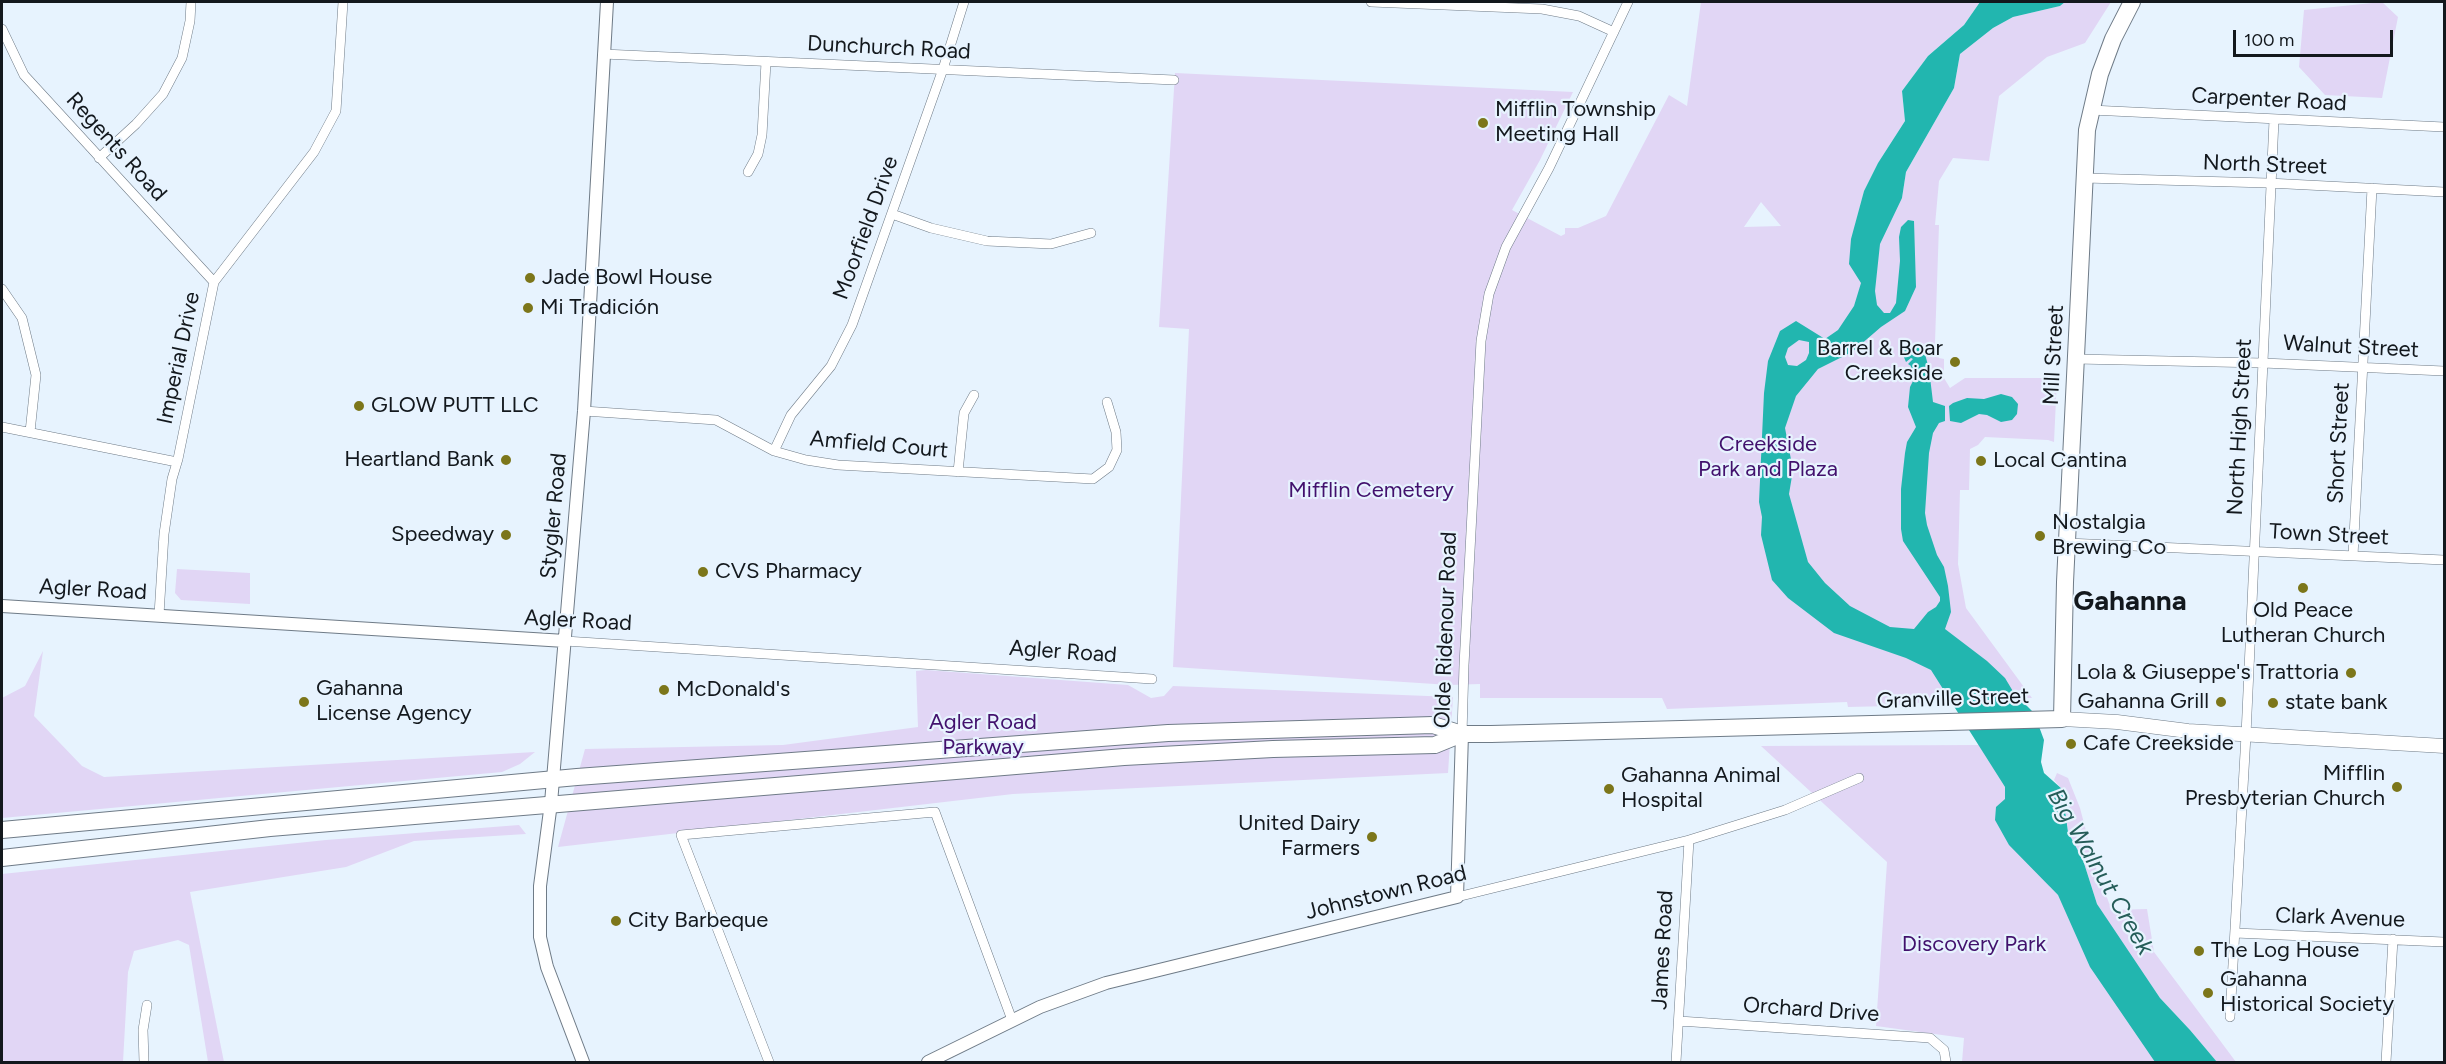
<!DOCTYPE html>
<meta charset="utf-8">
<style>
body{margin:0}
#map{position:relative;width:2446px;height:1064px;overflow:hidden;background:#e7f3fe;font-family:Figtree,sans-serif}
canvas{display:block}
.frame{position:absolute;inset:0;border:3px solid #13181d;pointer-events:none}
.scale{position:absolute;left:2233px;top:30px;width:160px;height:27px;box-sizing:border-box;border:3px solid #13181d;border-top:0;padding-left:8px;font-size:18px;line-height:21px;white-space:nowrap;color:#13181d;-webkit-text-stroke:4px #e7f3fe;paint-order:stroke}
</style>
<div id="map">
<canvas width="2446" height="1064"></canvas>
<div class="frame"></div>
<div class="scale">100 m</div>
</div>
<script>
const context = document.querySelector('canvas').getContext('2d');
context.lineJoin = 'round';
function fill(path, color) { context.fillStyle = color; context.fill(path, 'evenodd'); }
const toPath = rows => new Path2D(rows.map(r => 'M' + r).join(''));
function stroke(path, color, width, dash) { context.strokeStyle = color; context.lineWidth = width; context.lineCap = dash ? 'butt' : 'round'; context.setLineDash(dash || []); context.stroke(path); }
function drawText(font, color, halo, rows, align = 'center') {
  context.font = font + ' Figtree,sans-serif'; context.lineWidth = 4.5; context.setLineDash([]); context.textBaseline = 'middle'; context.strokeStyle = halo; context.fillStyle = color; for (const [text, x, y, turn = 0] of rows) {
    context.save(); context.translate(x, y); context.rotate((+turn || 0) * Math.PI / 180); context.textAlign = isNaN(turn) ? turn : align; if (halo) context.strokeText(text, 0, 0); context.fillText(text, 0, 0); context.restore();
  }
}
fill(toPath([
 [1701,2,1980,2,1964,25,1928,56,1902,91,1905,121,1878,163,1864,191,1855,225,1902,198,1906,172,1954,88,1960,54,1993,28,2013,17,2060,6,2065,2,2111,2,2085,43,2047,57,1999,96,1989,161,1953,158,1939,181,1935,225,1939,225,1935,342,1939,358,1944,359,1944,378,1950,388,1965,378,2057,378,2054,442,2048,440,1985,437,1978,445,1970,449,1969,490,1960,490,1958,564,1966,608,2032,698,1951,699,1891,706,1848,707,1847,702,1667,709,1662,698,1480,698,1480,684,1450,685,1173,667,1189,329,1159,327,1175,73,1573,92,1540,160,1512,210,1561,236,1565,234,1565,228,1578,228,1606,216,1669,95,1687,106],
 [1761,202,1781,226,1744,227],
 [2382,2,2398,17,2382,98,2325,95,2299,67,2304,10],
 [177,569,250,573,250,604,181,600,175,593],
 [43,651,34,716,82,766,104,777,535,752,520,764,502,772,2,818,2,698,25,686],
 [926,670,1128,685,1151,698,1164,696,1173,686,1453,697,1448,773,1013,794,558,847,585,749,783,745,918,727,916,671],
 [1979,745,2005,787,2050,887,2058,895,2162,1062,1962,1062,1964,1038,1876,1026,1887,862,1761,746],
 [2057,773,2068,778,2080,808,2095,865,2109,903,2113,910,2147,909,2154,952,2236,1062,2217,1062,2190,1030,2160,998,2118,937,2097,904,2083,860,2068,832,2064,796,2062,789,2054,780],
 [519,825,526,834,414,841,346,867,190,892,224,1062,208,1062,189,945,178,940,134,951,128,972,123,1062,2,1062,2,874,326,840]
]), '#e1d6f5');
fill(toPath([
 [1980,2,2065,2,2060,6,2013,17,1993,28,1960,54,1954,88,1906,172,1902,198,1880,244,1875,291,1877,305,1884,313,1890,313,1896,303,1900,261,1899,237,1901,227,1908,220,1914,221,1916,287,1905,311,1881,327,1852,352,1818,369,1796,396,1785,428,1793,470,1789,494,1808,562,1825,583,1850,606,1890,627,1914,629,1928,612,1936,607,1940,601,1940,597,1903,541,1901,529,1901,489,1905,453,1907,442,1916,427,1908,407,1910,387,1914,379,1910,370,1911,366,1908,364,1913,359,1911,358,1906,362,1903,355,1905,348,1910,352,1912,351,1907,346,1917,344,1925,354,1929,369,1933,402,1945,406,1945,421,1939,423,1933,433,1929,453,1925,513,1927,525,1937,555,1944,567,1948,586,1951,612,1945,629,1987,661,2005,678,2014,693,2034,713,2044,740,2041,762,2044,773,2062,789,2068,832,2083,860,2097,904,2160,998,2190,1030,2217,1062,2155,1062,2090,967,2058,895,2009,845,1995,820,1996,807,2005,799,2005,787,1931,670,1906,658,1834,633,1788,598,1772,580,1761,535,1762,517,1759,502,1764,393,1768,361,1780,331,1796,321,1825,339,1838,330,1854,306,1861,283,1849,264,1851,239,1864,191,1878,163,1905,121,1902,91,1928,56,1964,25],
 [1799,340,1809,342,1809,353,1806,360,1797,366,1788,365,1785,357,1788,348],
 [2001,394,2012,397,2018,404,2017,414,2012,420,2001,422,1987,415,1979,414,1961,423,1950,421,1949,406,1953,403,1967,398,1984,399]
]), '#22b6af');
const street = toPath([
 [1371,2,1542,9,1579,16,1614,32],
 [2,29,24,75,214,282],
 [603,54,1174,80],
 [2091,110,2444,127],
 [99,158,136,124,163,94,182,58,190,21,191,2],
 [748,172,758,154,762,135,766,62],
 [2084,178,2268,183,2444,192],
 [892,214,931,228,987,241,1051,244,1091,233],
 [2,289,22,318,36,375,30,432],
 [2076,359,2263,363,2444,371],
 [584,411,716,420,774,451,806,460,838,465,1093,479,1109,467,1117,450,1116,432,1107,402],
 [2,427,177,462],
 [774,451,791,415,831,366,852,325,943,69,964,2],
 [958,472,964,413,974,395],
 [2067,543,2444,560],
 [2353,556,2372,188],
 [159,615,164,534,172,479,178,459,214,282,314,152,336,111,343,2],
 [565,641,1152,679],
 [1462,734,1464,665,1481,341,1489,294,1506,247,1549,168,1628,2],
 [1457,897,1689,840,1785,810,1859,778],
 [2235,933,2444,942],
 [2230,1017,2246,735,2274,120],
 [1679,1021,1930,1038,1944,1050,1946,1062],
 [144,1062,143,1030,147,1005],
 [769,1062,681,835,935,812,1012,1020],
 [1676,1062,1689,840],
 [2386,1062,2393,939]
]);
const secondary = toPath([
 [2,606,565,641],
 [583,1062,547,967,540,937,540,886,551,803,584,411,607,2],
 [928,1062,1040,1007,1106,983,1457,897,1462,734]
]);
const primary = toPath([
 [2062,719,2117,722,2188,731,2444,746]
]);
const highway = toPath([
 [2,830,577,777,1168,733,1433,725,1462,734,1491,734,2062,719,2065,582,2087,130,2100,74,2113,39,2132,2],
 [2,858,270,828,1124,757,1273,749,1435,745,1462,734]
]);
stroke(street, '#6f7b87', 10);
stroke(secondary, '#6f7b87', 14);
stroke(primary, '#6f7b87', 15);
stroke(highway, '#6f7b87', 18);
stroke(street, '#fff', 9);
stroke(secondary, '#fff', 12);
stroke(primary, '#fff', 14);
stroke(highway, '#fff', 16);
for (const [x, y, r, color] of [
 [1483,123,6,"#7c761a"],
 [530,278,6,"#7c761a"],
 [528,308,6,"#7c761a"],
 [1955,362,6,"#7c761a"],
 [359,406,6,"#7c761a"],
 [506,460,6,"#7c761a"],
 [1981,461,6,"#7c761a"],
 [506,535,6,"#7c761a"],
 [2040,536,6,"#7c761a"],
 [703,572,6,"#7c761a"],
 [2303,588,6,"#7c761a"],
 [2351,673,6,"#7c761a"],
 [664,690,6,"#7c761a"],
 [304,702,6,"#7c761a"],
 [2221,702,6,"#7c761a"],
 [2273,703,6,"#7c761a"],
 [2071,744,6,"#7c761a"],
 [2397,787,6,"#7c761a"],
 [1609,789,6,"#7c761a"],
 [1372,837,6,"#7c761a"],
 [616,921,6,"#7c761a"],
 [2199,951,6,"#7c761a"],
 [2208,993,6,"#7c761a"]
]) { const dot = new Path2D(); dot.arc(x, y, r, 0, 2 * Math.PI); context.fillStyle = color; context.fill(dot); stroke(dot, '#e7f3fe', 2); }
drawText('22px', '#13181d', '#e7f3fe', [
 ["Dunchurch Road",889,48,3],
 ["Carpenter Road",2269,100,3],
 ["Regents Road",116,147,48],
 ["North Street",2265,165,2],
 ["Moorfield Drive",866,228,-70],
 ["Walnut Street",2351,347,3],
 ["Mill Street",2054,355,-87],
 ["Imperial Drive",179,358,-78],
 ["North High Street",2240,427,-87],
 ["Short Street",2339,443,-87],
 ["Amfield Court",879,445,5],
 ["Stygler Road",554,516,-85],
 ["Town Street",2329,535,3],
 ["Agler Road",93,590,3],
 ["Agler Road",578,621,3],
 ["Olde Ridenour Road",1446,630,-88],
 ["Agler Road",1063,652,4],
 ["Granville Street",1953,699,-2],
 ["Johnstown Road",1386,893,-14],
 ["Clark Avenue",2340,918,2],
 ["James Road",1663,950,-87],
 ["Orchard Drive",1811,1010,4]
]);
drawText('22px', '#13181d', '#e7f3fe', [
 ["Mifflin Township",1495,110],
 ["Meeting Hall",1495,135],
 ["Jade Bowl House",542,278],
 ["Mi Tradición",540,308],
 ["Barrel & Boar",1943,349,"right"],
 ["Creekside",1943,374,"right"],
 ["GLOW PUTT LLC",371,406],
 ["Heartland Bank",494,460,"right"],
 ["Local Cantina",1993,461],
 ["Nostalgia",2052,523],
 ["Brewing Co",2052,548],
 ["Speedway",494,535,"right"],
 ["CVS Pharmacy",715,572],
 ["Old Peace",2303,611,"center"],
 ["Lutheran Church",2303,636,"center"],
 ["Lola & Giuseppe's Trattoria",2339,673,"right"],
 ["Gahanna",316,689],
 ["License Agency",316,714],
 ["McDonald's",676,690],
 ["Gahanna Grill",2209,702,"right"],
 ["state bank",2285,703],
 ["Cafe Creekside",2083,744],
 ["Mifflin",2385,774,"right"],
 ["Presbyterian Church",2385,799,"right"],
 ["Gahanna Animal",1621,776],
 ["Hospital",1621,801],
 ["United Dairy",1360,824,"right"],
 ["Farmers",1360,849,"right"],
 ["City Barbeque",628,921],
 ["The Log House",2211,951],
 ["Gahanna",2220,980],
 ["Historical Society",2220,1005]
], 'left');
drawText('22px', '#42116d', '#e7f3fe', [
 ["Creekside",1768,445],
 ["Park and Plaza",1768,470],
 ["Mifflin Cemetery",1371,491],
 ["Agler Road",983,723],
 ["Parkway",983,748],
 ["Discovery Park",1974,945]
]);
drawText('italic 24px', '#255d59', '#e7f3fe', [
 ["Big Walnut Creek",2100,872,60]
]);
drawText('bold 28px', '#13181d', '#e7f3fe', [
 ["Gahanna",2130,602]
]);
</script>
